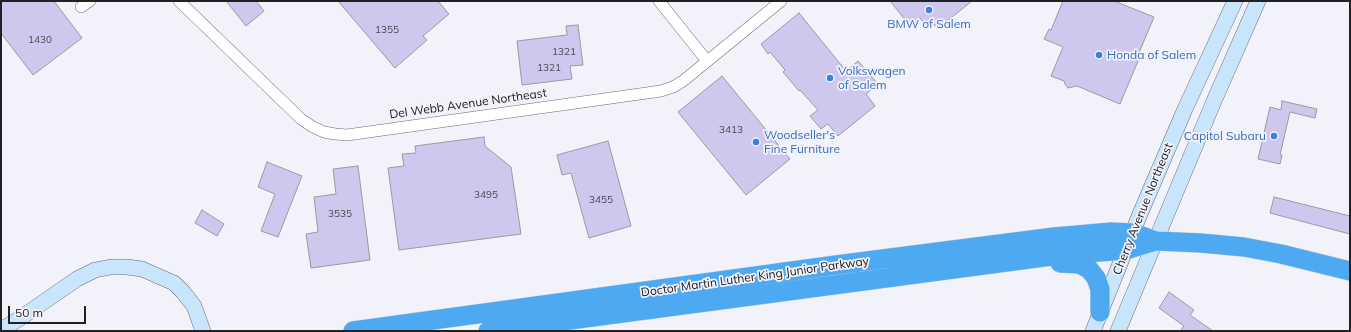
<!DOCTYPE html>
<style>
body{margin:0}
#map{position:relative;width:1351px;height:332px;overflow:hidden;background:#f2f2fb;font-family:Mulish,sans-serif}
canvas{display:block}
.frame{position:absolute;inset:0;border:2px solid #212124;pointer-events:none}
.scale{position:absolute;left:8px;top:306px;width:78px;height:18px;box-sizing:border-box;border:2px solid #212124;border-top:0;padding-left:5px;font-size:12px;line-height:14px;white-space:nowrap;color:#212124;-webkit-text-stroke:3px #f2f2fb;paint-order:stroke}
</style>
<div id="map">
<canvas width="1351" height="332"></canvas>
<div class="frame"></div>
<div class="scale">50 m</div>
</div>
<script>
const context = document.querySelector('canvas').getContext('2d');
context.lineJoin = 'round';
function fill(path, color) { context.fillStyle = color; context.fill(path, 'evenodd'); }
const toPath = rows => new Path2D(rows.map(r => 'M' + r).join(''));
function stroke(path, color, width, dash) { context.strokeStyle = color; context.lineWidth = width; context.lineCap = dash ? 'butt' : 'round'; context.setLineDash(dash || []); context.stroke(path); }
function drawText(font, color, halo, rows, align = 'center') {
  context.font = font + ' Mulish,sans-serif'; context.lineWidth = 3.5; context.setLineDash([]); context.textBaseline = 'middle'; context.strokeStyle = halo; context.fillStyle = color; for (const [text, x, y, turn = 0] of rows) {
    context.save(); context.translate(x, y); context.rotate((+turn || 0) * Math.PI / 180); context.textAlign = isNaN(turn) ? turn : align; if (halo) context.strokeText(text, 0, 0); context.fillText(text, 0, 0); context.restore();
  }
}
const building = toPath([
 [1,1,54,1,82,38,33,75,1,33,1,1],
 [226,1,256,1,264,11,246,26,226,1],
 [338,1,438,1,449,14,423,36,427,40,395,68,338,1],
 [890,1,972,1,937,29,933,23,927,28,920,18,910,26,890,1],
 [1063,1,1114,1,1154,17,1136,60,1138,61,1120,104,1077,86,1068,88,1065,84,1064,81,1051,76,1063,47,1044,39,1049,29,1051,30,1063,1],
 [799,13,846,71,858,61,878,84,866,94,875,106,838,136,828,124,821,129,810,116,818,110,800,90,799,91,783,72,785,70,770,52,768,54,761,44,799,13],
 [578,25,583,65,570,66,572,79,522,85,517,41,567,35,566,26,578,25],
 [722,76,790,159,746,195,678,112,722,76],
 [1282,101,1317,109,1315,118,1290,112,1280,155,1282,155,1280,164,1258,159,1270,107,1281,110,1282,101],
 [484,137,485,146,511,167,521,234,399,250,388,168,404,166,402,154,416,153,415,146,484,137],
 [608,141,631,226,589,238,571,173,562,175,557,155,608,141],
 [267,162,302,176,278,237,261,231,275,194,258,187,267,162],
 [358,166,370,260,311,268,306,234,318,232,314,197,336,194,333,169,358,166],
 [1274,197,1350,216,1350,234,1270,213,1274,197],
 [202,210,224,224,217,236,195,223,202,210],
 [1169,292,1194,310,1190,315,1213,331,1180,331,1184,326,1159,308,1169,292]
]);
fill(building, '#cec7ee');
stroke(building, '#9b99a1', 1);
const street = toPath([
 [179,1,301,119,313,127,324,132,335,134,347,135,661,91,673,87,683,81,781,1],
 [659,1,707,61],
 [81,7,90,1]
]);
const secondary = toPath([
 [1,330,19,319,77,279,95,270,111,267,127,267,142,269,174,283,183,292,194,306,203,331],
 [1093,331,1140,214,1185,109,1235,1],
 [1118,331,1214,101,1258,1]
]);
const highway = toPath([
 [1060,263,1079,264,1089,269,1096,278,1100,289,1100,312],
 [353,331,836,265,1054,237,1111,232,1133,233,1156,241,1201,243,1244,247,1281,254,1350,271],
 [488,331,1059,255,1126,250,1156,241]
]);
stroke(street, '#6b6b72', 12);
stroke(secondary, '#6b6b72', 16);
stroke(highway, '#d3d3d3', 20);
stroke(street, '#fff', 11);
stroke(secondary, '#c9e5fb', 15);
stroke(highway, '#4ca9f2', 19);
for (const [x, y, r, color] of [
 [929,10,4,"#3f7fe0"],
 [1099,55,4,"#3f7fe0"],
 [830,78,4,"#3f7fe0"],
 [1274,136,4,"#3f7fe0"],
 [756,142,4,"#3f7fe0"]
]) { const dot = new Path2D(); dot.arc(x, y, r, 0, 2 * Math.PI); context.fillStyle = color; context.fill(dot); stroke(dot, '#f2f2fb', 1.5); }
drawText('10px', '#4c4a56', null, [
 ["1355",387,30],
 ["1430",40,40],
 ["1321",564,52],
 ["1321",549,68],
 ["3413",731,130],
 ["3495",486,195],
 ["3455",601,200],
 ["3535",340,214]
]);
drawText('12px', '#366cbe', '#f2f2fb', [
 ["BMW of Salem",929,24,"center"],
 ["Honda of Salem",1107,55],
 ["Volkswagen",838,71],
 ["of Salem",838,85],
 ["Woodseller's",764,135],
 ["Fine Furniture",764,149],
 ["Capitol Subaru",1266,136,"right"]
], 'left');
drawText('12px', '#212124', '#f2f2fb', [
 ["Del Webb Avenue Northeast",468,104,-8],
 ["Cherry Avenue Northeast",1143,209,-68],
 ["Doctor Martin Luther King Junior Parkway",755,277,-8]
]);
</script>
